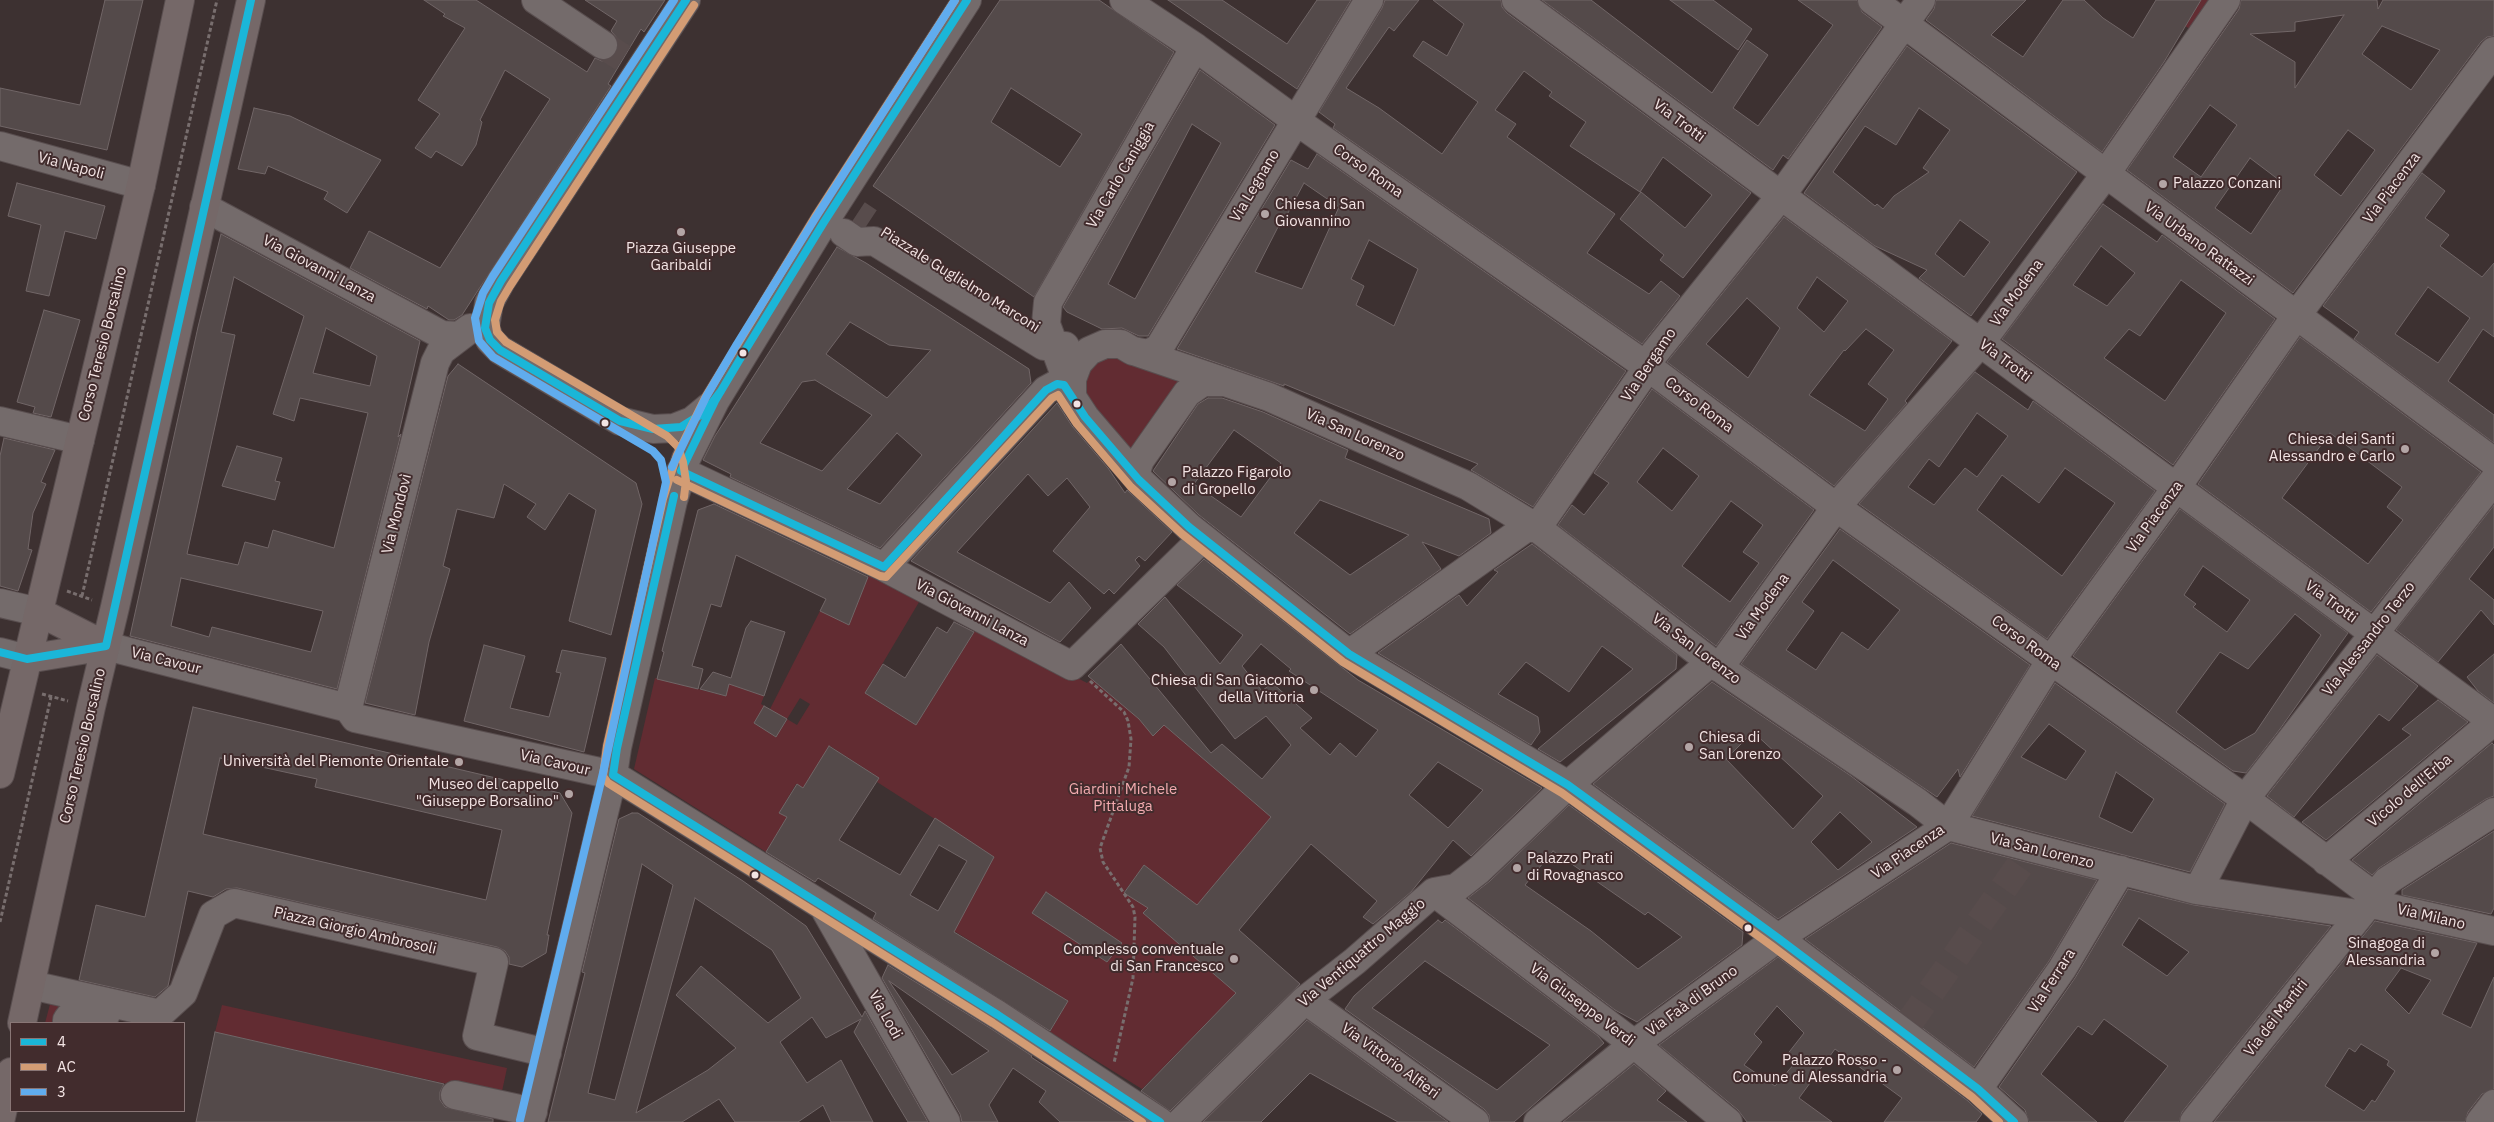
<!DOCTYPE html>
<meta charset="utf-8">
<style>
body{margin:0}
#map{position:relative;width:2494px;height:1122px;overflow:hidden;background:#3d3131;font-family:"IBM Plex Sans",sans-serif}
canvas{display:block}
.legend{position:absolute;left:10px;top:1022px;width:175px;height:90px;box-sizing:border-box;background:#422c2d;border:1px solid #897676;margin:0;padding:6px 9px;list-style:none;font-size:15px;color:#f3e4e4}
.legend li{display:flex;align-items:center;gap:10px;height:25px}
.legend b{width:25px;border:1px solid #897676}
</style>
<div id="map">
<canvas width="2494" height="1122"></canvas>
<ul class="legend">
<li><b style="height:6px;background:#1ab6d8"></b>4</li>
<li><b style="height:6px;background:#d39c74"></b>AC</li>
<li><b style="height:6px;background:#60acee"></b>3</li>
</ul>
</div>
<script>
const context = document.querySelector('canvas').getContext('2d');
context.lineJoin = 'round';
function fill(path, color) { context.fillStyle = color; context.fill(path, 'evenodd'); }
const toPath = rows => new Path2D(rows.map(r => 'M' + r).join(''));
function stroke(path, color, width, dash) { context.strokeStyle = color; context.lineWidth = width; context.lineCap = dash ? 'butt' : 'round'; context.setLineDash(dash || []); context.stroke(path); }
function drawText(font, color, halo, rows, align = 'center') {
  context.font = font + ' "IBM Plex Sans",sans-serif'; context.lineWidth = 4; context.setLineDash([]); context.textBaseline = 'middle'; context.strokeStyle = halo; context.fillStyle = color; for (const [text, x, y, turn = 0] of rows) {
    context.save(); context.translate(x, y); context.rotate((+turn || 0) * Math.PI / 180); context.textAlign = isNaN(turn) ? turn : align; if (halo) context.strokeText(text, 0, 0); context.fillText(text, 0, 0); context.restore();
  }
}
fill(toPath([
 [2201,0,2210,0,2192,30,2185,26],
 [1116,355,1191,379,1134,459,1088,403,1082,378,1091,362],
 [870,572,922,597,865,693,913,723,916,725,978,626,1087,683,1091,679,1139,719,1153,736,1164,725,1271,817,1197,905,1144,865,1124,892,1148,908,1143,913,1236,993,1142,1089,1050,1032,1068,1001,954,931,994,857,877,782,879,778,830,746,803,788,796,784,779,813,787,817,766,852,634,769,655,678,725,696,729,684,764,696,761,704,764,706,754,723,776,737,787,720,770,709,820,611,849,625],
 [800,698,810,704,797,725,787,719],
 [1046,892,1122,943,1107,962,1032,913],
 [53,993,147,1015,145,1023,126,1023,128,1016,113,1009,82,1001,70,1007,62,1017,62,1023,45,1023],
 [222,1005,507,1068,501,1096,215,1032]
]), '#622c32');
const building = toPath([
 [105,0,143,0,107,150,0,126,0,88,80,105,105,0],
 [424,0,476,0,587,72,595,58,602,61,610,59,616,53,619,46,617,38,611,31,617,21,585,0,665,0,644,32,641,29,608,84,611,86,462,315,454,320,449,320,428,306,427,309,350,268,369,231,440,268,550,99,505,70,480,120,482,122,476,145,462,166,436,151,431,158,415,148,440,114,418,100,465,28,443,16,445,14,424,0],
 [1000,0,1099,0,1174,52,1034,297,873,186,1000,0],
 [1011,88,1082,134,1060,167,991,122,1011,88],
 [1168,0,1222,0,1287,44,1317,0,1351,0,1297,89,1168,0],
 [1385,0,1419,0,1394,31,1389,27,1346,88,1379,108,1442,154,1478,102,1413,56,1423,41,1447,56,1464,24,1433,0,1501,0,1502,7,1507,13,1751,193,1683,278,1660,260,1664,255,1620,219,1641,192,1685,228,1712,195,1663,157,1640,192,1570,146,1586,122,1549,96,1552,92,1524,71,1495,110,1516,124,1507,137,1615,214,1587,253,1649,294,1661,281,1680,296,1642,344,1333,128,1335,124,1319,112,1382,8,1385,0],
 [1542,0,1591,0,1712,93,1747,40,1768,55,1733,108,1758,126,1833,25,1798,0,1857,0,1862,12,1882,27,1788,159,1783,155,1773,170,1542,0],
 [1670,0,1713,0,1752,29,1738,50,1670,0],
 [1936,0,2026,0,1991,35,2023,57,2063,0,2084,0,2103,18,2133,38,2156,0,2201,0,2164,62,2102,152,1926,20,1934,9,1936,0],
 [2241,0,2377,0,2378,9,2383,0,2494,0,2494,36,2487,37,2481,42,2293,293,2127,170,2239,9,2241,0],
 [2344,15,2295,88,2295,62,2250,34,2295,31,2295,22,2344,15],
 [2382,26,2440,50,2411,90,2362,54,2382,26],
 [2210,105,2237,125,2201,177,2173,157,2210,105],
 [2348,130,2375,150,2341,196,2314,175,2348,130],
 [2250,158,2279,180,2275,185,2281,189,2251,234,2215,208,2250,158],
 [1907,46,2077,172,1971,316,1919,278,1927,270,1875,246,1804,193,1907,46],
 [1919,108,1950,130,1923,168,1929,172,1894,196,1883,209,1877,204,1875,206,1833,172,1865,126,1896,145,1919,108],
 [1960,220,1990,242,1964,277,1935,254,1960,220],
 [1200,70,1275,125,1148,336,1139,336,1122,328,1102,329,1067,312,1063,307,1200,70],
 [1192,124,1221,143,1135,299,1108,284,1192,124],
 [254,108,290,116,381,160,347,213,324,199,328,192,268,166,265,174,238,169,254,108],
 [1317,154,1626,371,1533,507,1471,470,1478,464,1284,384,1284,386,1177,349,1291,160,1308,169,1317,154],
 [1304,183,1339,207,1302,289,1255,272,1278,227,1280,228,1304,183],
 [1369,240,1418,269,1394,326,1356,305,1364,286,1351,279,1369,240],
 [2422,173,2445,191,2425,218,2449,235,2440,246,2482,277,2494,263,2494,337,2483,329,2448,381,2494,415,2494,443,2354,339,2359,332,2323,306,2422,173],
 [2428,287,2470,318,2438,363,2395,334,2428,287],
 [17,183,105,206,96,239,65,231,49,296,26,291,41,225,8,216,17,183],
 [2103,204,2157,242,2162,235,2275,319,2173,465,2002,339,2103,204],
 [2101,246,2135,273,2107,306,2073,285,2101,246],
 [2181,280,2226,313,2165,401,2104,358,2129,329,2140,336,2181,280],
 [1784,217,1952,341,1905,401,1907,403,1834,486,1667,362,1784,217],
 [1817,277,1848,301,1824,332,1797,308,1817,277],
 [1747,298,1780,328,1748,378,1706,344,1747,298],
 [1866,329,1894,350,1868,384,1888,399,1865,431,1809,395,1844,350,1845,351,1866,329],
 [221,234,420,341,398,437,401,434,337,689,130,636,198,327,221,234],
 [234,277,304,316,273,414,294,421,300,398,368,413,334,548,273,530,268,548,245,542,238,565,187,554,235,335,221,332,234,277],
 [326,328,377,356,370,386,313,373,326,328],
 [181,578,323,611,311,652,212,627,209,637,171,626,181,578],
 [837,247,866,263,1029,369,1031,383,880,548,730,477,731,474,703,460,715,436,837,247],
 [850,322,889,345,931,350,887,398,826,354,850,322],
 [815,380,872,415,822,471,760,443,802,382,815,380],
 [897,433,922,455,880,504,847,489,897,433],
 [44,310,80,320,51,417,33,413,35,407,17,402,44,310],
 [2300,337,2481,472,2371,612,2198,484,2300,337],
 [2330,433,2402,487,2387,507,2403,520,2368,564,2282,498,2330,433],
 [458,364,636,483,642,504,611,635,569,621,596,510,569,493,545,530,527,517,536,504,504,484,494,518,457,509,443,566,450,569,429,642,415,715,365,703,448,376,458,364],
 [1975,372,2028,410,2033,401,2155,491,2047,639,1859,504,1975,372],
 [1977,413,2008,436,1977,477,1965,468,1934,505,1908,487,1929,459,1939,467,1977,413],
 [2065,468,2115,503,2062,576,1977,510,2002,475,2039,503,2065,468],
 [1652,389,1814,510,1716,646,1558,525,1572,505,1584,515,1609,483,1594,473,1652,389],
 [1663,448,1699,476,1672,511,1637,482,1663,448],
 [1731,501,1763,525,1743,552,1759,563,1730,602,1682,566,1731,501],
 [1208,398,1222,398,1263,412,1348,450,1345,458,1489,519,1491,533,1459,556,1422,542,1441,569,1350,634,1199,515,1153,471,1198,404,1208,398],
 [1234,430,1281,463,1241,517,1194,484,1234,430],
 [1320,500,1409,535,1350,575,1294,533,1320,500],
 [1057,403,1072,426,1108,468,1125,493,1127,490,1172,532,1145,561,1139,556,1135,560,1140,566,1114,594,1109,589,1104,594,1053,551,1090,507,1067,478,1048,496,1028,474,957,552,1050,603,1069,582,1091,608,1060,642,911,561,1057,403],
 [4,438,55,450,41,482,46,484,33,513,28,549,32,550,18,591,0,586,0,456,4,438],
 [237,446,282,458,275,481,280,482,275,500,222,486,237,446],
 [714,504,868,577,849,625,820,611,826,599,736,555,721,607,711,604,692,666,703,669,698,689,657,679,664,652,662,651,698,510,714,504],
 [2494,505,2494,547,2469,579,2494,600,2494,625,2481,610,2438,662,2396,630,2494,505],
 [2180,509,2348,633,2280,729,2246,773,2233,771,2073,656,2180,509],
 [2203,566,2250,600,2227,632,2193,607,2196,604,2184,595,2203,566],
 [2295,614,2321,635,2255,733,2225,750,2176,712,2220,652,2248,669,2295,614],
 [1840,529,2030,665,1960,777,1958,769,1937,797,1741,664,1840,529],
 [1833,560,1900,610,1868,650,1842,632,1816,670,1786,650,1814,611,1802,602,1833,560],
 [1532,544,1677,655,1676,669,1560,762,1538,749,1633,669,1602,646,1569,692,1526,662,1498,694,1538,717,1540,732,1531,745,1378,653,1459,595,1467,606,1498,572,1494,570,1532,544],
 [1204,559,1358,680,1542,788,1471,856,1453,840,1411,892,1373,924,1363,917,1377,901,1311,844,1239,930,1300,984,1170,1111,1141,1091,1236,993,1143,913,1148,908,1124,893,1144,865,1197,905,1271,817,1164,725,1153,736,1139,719,1088,676,1121,644,1211,753,1222,744,1262,779,1291,745,1266,716,1235,739,1164,647,1138,624,1165,597,1220,664,1243,635,1177,585,1204,559],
 [1261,644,1291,669,1289,671,1378,730,1356,757,1340,743,1330,755,1300,728,1312,718,1272,683,1262,691,1242,666,1261,644],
 [1438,762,1483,790,1448,828,1409,795,1438,762],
 [751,621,785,632,764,696,729,684,726,696,700,689,713,672,731,678,746,628,751,621],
 [954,622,974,632,916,725,865,693,883,664,905,678,937,627,947,633,954,622],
 [484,645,525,656,510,708,549,717,561,673,556,672,562,650,606,658,584,752,464,721,484,645],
 [2494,654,2494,703,2478,691,2467,677,2494,654],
 [2377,655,2418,686,2389,721,2379,714,2294,817,2267,796,2377,655],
 [1712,682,1851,776,1917,827,1778,919,1593,784,1712,682],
 [1753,732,1823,796,1793,829,1726,759,1753,732],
 [1840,812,1872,842,1838,870,1811,842,1840,812],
 [2055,683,2225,804,2190,872,1972,816,2055,683],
 [2049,724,2086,751,2066,780,2021,757,2049,724],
 [2116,772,2154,799,2132,833,2099,817,2116,772],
 [2438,700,2468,722,2326,840,2302,822,2411,735,2402,729,2438,700],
 [764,706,787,719,776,737,754,723,764,706],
 [193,707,560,793,572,813,547,935,549,935,546,953,522,967,509,964,509,957,505,951,497,947,237,888,226,889,213,897,188,891,168,986,155,997,79,980,96,905,145,917,193,707],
 [220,758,317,779,315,787,502,830,486,900,203,834,220,758],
 [2492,743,2494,745,2494,796,2486,799,2379,868,2372,875,2352,860,2492,743],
 [829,746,879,778,839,840,900,875,935,818,994,857,954,932,1068,1001,1050,1031,873,919,876,913,818,878,815,882,766,852,787,817,779,813,797,784,803,788,829,746],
 [939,845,967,861,938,911,910,895,939,845],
 [1569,805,1743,932,1742,945,1637,1022,1615,1010,1468,898,1490,881,1569,805],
 [1553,851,1645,915,1648,912,1682,937,1638,969,1591,931,1525,885,1553,851],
 [632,813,638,813,743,881,806,926,862,1017,865,1011,928,1122,908,1122,854,1032,861,1019,826,1038,812,1017,780,1042,807,1083,841,1060,873,1122,831,1122,823,1105,798,1122,735,1122,719,1099,682,1122,548,1122,585,973,582,972,619,819,632,813],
 [642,864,673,885,615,1100,588,1093,642,864],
 [695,898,772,950,801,998,768,1023,701,966,676,995,736,1048,708,1070,636,1113,695,898],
 [2494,831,2494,908,2491,914,2402,895,2402,890,2494,831],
 [1951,843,2097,880,2049,961,1974,1067,1805,939,1951,843],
 [2128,889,2194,905,2331,926,2182,1112,2179,1122,2124,1122,2168,1066,2104,1019,2092,1035,2078,1026,2041,1074,2097,1122,2029,1122,2025,1110,1999,1087,2075,978,2128,889],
 [2139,918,2189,952,2167,976,2122,945,2139,918],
 [1046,892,1122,943,1107,962,1032,913,1046,892],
 [1438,920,1442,923,1445,920,1598,1036,1604,1043,1514,1122,1490,1122,1489,1115,1484,1109,1345,1009,1354,996,1438,920],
 [1425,961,1550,1045,1497,1090,1372,1008,1425,961],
 [2375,921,2477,943,2442,1014,2471,1028,2494,977,2494,1089,2482,1094,2468,1112,2465,1122,2214,1122,2375,921],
 [2401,968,2431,980,2409,1014,2385,990,2401,968],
 [2361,1044,2389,1061,2387,1065,2395,1071,2375,1102,2372,1100,2364,1111,2325,1086,2349,1048,2355,1052,2361,1044],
 [1778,957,1968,1101,1982,1114,1976,1122,1884,1122,1902,1098,1835,1049,1799,1098,1832,1122,1747,1122,1738,1110,1659,1045,1778,957],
 [1777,1006,1804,1033,1786,1056,1795,1063,1775,1086,1744,1065,1762,1042,1754,1034,1777,1006],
 [888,965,990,1028,1032,1056,1031,1057,1132,1122,1060,1122,1039,1102,1046,1091,1013,1068,989,1105,998,1122,962,1122,960,1114,882,978,888,965],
 [889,981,989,1051,952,1075,889,981],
 [1307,1020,1448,1122,1398,1122,1310,1073,1261,1122,1203,1122,1307,1020],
 [215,1032,444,1084,440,1092,440,1100,445,1107,493,1119,493,1122,196,1122,215,1032],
 [1634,1064,1666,1091,1657,1100,1687,1122,1563,1122,1634,1064]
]);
fill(building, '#544a4a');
stroke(building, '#716667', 1);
stroke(toPath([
 [603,45,623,58],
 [857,214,869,222],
 [1907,1026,2022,862]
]), '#584c4c', 28, [28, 14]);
const minor = toPath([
 [536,0,603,45],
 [686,0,501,281,489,303,485,328,490,340,500,350,620,421,653,429,674,428,692,421,709,407],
 [1124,0,1195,47,1295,120,1648,367,1836,507,2245,799,2374,896],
 [1516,0,2494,722],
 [1872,0,2494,462],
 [0,146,141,185],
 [204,207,442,335,459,336,470,328],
 [844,233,857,242,874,241,1044,346,1065,346],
 [1133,351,1148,354,1159,348,1369,0],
 [1072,394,1046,324,1048,302,1195,47],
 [1075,403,1072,395,1072,379,1078,363,1089,351,1105,344,1121,344,1131,350,1269,397,1468,486,1537,528,1711,662,1917,802,1948,826,2196,890,2358,914],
 [0,421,80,440],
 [681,471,884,567,1072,666,1203,538],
 [1139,480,1136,471,1140,460,1187,393,1203,382,1224,382],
 [884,567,1046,390,1057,384,1064,385,1085,417,1139,480,1189,527,1349,654,1568,785,1778,938,1978,1089,2014,1122],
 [0,603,39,612],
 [106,646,348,708,355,718,613,775,998,1015,1160,1122],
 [0,652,27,659],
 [1349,654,1513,537,1526,528,1537,528,1648,367,1649,360,1780,197,1921,0],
 [1719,668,1836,507,1981,342,2105,175,2226,0],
 [348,708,435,363,441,351,466,332],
 [2326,861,2494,721],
 [2198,890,2245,799,2494,480],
 [1434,892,1634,1044,1728,1122],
 [2368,903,2494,931],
 [826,911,946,1122],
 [31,985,160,1014,183,993,213,915,234,903,494,962,477,1036,547,1053],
 [1305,1000,1475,1122],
 [67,1023,67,1020,74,1011,85,1007,106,1014],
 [1978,1089,2062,969,2121,870],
 [455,1095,533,1112],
 [530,1122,613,775,617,748,673,501,686,459,715,401,824,222,967,0],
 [1181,1122,1305,1000,1355,961,1434,892,1456,888,1479,870,1568,785,1711,662],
 [1538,1122,1634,1044,1778,938,1948,826,2051,660,2176,488,2296,316,2494,51],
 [2194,1122,2387,881,2494,812],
 [2480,1122,2494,1104]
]);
const major = toPath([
 [39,612,106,646],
 [27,659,106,646],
 [0,774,141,185,180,0],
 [22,1023,91,707,115,607,251,0],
 [0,1122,11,1072]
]);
stroke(minor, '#594e4f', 30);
stroke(major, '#594e4f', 30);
stroke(toPath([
 [67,591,92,600],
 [82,596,217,0],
 [1090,681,1124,712,1128,721,1131,739,1129,767,1100,848,1103,862,1133,907,1135,917,1133,978,1114,1063],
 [42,694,68,701],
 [0,922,51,697]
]), '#786e6e', 3, [4, 2.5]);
stroke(minor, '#746b6b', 28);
stroke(major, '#756868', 28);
stroke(toPath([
 [686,0,501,281,489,303,485,328,490,340,500,350,620,421,653,429,681,427,705,412,721,391],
 [967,0,824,222,746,349,715,401,681,471,884,567,1046,390,1057,384,1064,385,1085,417,1139,480,1189,527,1349,654,1568,785,1778,938,1978,1089,2014,1122],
 [674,496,617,748,613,775,998,1015,1160,1122],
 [0,652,27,659,106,646,251,0]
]), '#1ab6d8', 8);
stroke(toPath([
 [955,0,815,217,706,396,677,455,663,499,607,746,603,776,608,783,993,1023,1142,1122],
 [677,480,880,576,886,577,1052,398,1058,395,1077,424,1131,487,1182,534,1343,662,1562,793,1772,946,1972,1097,1999,1122],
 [684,497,686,481,683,462,678,447,667,436,506,342,497,332,495,320,501,301,510,286,694,5]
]), '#d39c74', 8);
stroke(toPath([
 [672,467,706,397,737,344,816,217,955,0],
 [520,1120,603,773,666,482,661,460,653,451,493,357,479,341,475,318,483,293,493,276,674,0]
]), '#60acee', 8);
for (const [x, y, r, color] of [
 [2163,184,5,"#b3a5a5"],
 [1265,214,5,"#b3a5a5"],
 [681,232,5,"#b3a5a5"],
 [743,353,4.5,"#f3e4e4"],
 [1077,404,4.5,"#f3e4e4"],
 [605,423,4.5,"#f3e4e4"],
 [2405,449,5,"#b3a5a5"],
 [1172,482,5,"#b3a5a5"],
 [1314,690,5,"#b3a5a5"],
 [1689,747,5,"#b3a5a5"],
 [459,762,5,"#b3a5a5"],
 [569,794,5,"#b3a5a5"],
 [1517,868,5,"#b3a5a5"],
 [755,875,4.5,"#f3e4e4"],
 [1748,928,4.5,"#f3e4e4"],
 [2435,953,5,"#b3a5a5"],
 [1234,959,5,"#b3a5a5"],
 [1897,1070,5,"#b3a5a5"]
]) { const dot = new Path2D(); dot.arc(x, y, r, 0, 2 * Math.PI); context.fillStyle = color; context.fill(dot); stroke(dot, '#422c2d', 2); }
drawText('15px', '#f3e4e4', '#422c2d', [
 ["Via Trotti",1679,121,37],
 ["Via Napoli",71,166,15],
 ["Corso Roma",1368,171,35],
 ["Via Carlo Caniggia",1121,175,-60],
 ["Via Legnano",1255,186,-59],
 ["Via Piacenza",2392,188,-53],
 ["Via Urbano Rattazzi",2199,244,36],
 ["Via Giovanni Lanza",319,269,28],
 ["Piazzale Guglielmo Marconi",960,280,32],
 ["Via Modena",2017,293,-54],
 ["Corso Teresio Borsalino",103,344,-76],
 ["Via Trotti",2005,361,37],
 ["Via Bergamo",1649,365,-56],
 ["Corso Roma",1699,405,37],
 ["Via San Lorenzo",1355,435,24],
 ["Via Mondovì",397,514,-76],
 ["Via Piacenza",2155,517,-54],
 ["Via Trotti",2331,602,36],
 ["Via Modena",1763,607,-54],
 ["Via Giovanni Lanza",972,613,28],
 ["Via Alessandro Terzo",2369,639,-52],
 ["Corso Roma",2026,643,36],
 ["Via San Lorenzo",1696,649,37],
 ["Via Cavour",166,661,14],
 ["Corso Teresio Borsalino",83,746,-77],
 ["Via Cavour",555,763,13],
 ["Vicolo dell'Erba",2410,791,-40],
 ["Via San Lorenzo",2042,851,14],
 ["Via Piacenza",1908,852,-34],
 ["Via Milano",2431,917,13],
 ["Piazza Giorgio Ambrosoli",355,931,13],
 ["Via Ventiquattro Maggio",1362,953,-40],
 ["Via Ferrara",2052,981,-57],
 ["Via Faà di Bruno",1692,1001,-36],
 ["Via Giuseppe Verdi",1582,1005,37],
 ["Via Lodi",885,1015,61],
 ["Via dei Martiri",2276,1018,-52],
 ["Via Vittorio Alfieri",1390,1061,36]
]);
drawText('15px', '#f3e4e4', '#422c2d', [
 ["Palazzo Conzani",2173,184,"left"],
 ["Chiesa di San",1275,205,"left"],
 ["Giovannino",1275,222,"left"],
 ["Piazza Giuseppe",681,249,"center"],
 ["Garibaldi",681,266,"center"],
 ["Chiesa dei Santi",2395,440],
 ["Alessandro e Carlo",2395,457],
 ["Palazzo Figarolo",1182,473,"left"],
 ["di Gropello",1182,490,"left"],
 ["Chiesa di San Giacomo",1304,681],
 ["della Vittoria",1304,698],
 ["Chiesa di",1699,738,"left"],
 ["San Lorenzo",1699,755,"left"],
 ["Università del Piemonte Orientale",449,762],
 ["Museo del cappello",559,785],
 ["\"Giuseppe Borsalino\"",559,802],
 ["Palazzo Prati",1527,859,"left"],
 ["di Rovagnasco",1527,876,"left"],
 ["Sinagoga di",2425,944],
 ["Alessandria",2425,961],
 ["Complesso conventuale",1224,950],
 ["di San Francesco",1224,967],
 ["Palazzo Rosso -",1887,1061],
 ["Comune di Alessandria",1887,1078]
], 'right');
drawText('15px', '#f3abaf', '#422c2d', [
 ["Giardini Michele",1123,790],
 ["Pittaluga",1123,807]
]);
</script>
